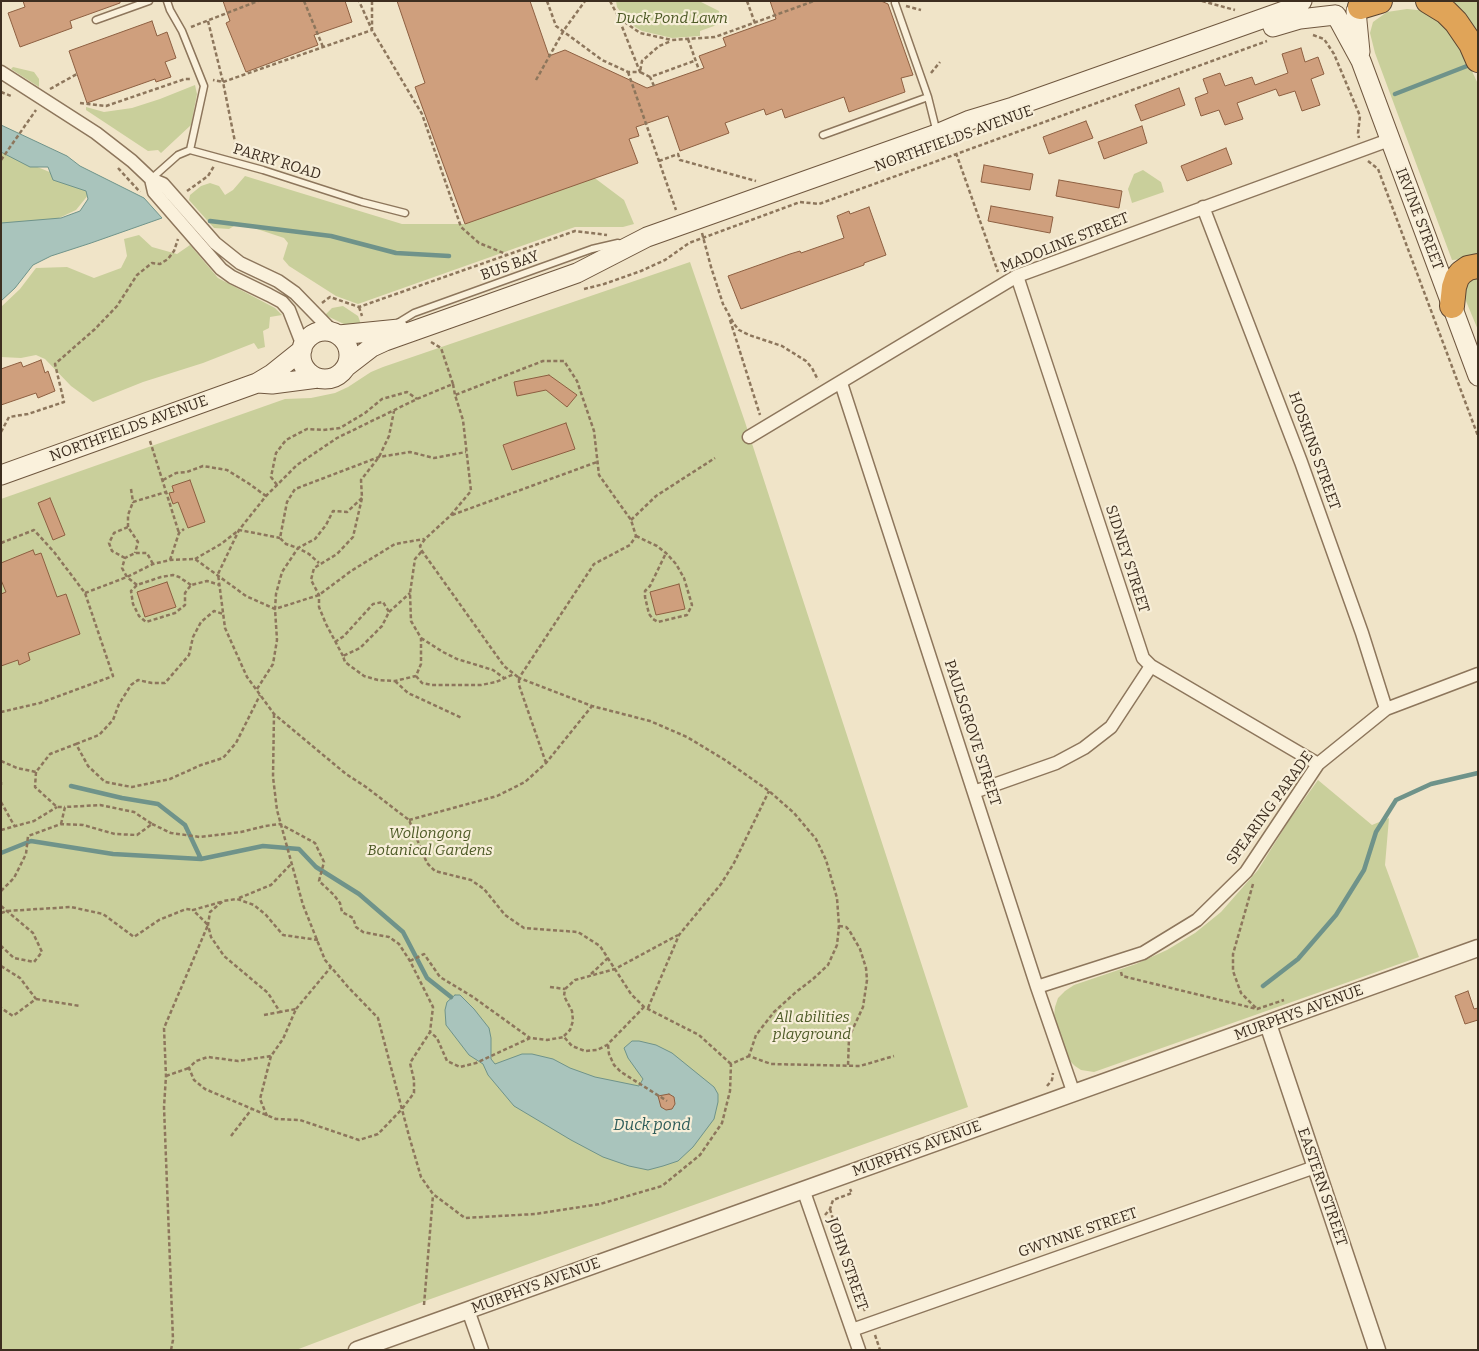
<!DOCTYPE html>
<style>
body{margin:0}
#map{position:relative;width:1479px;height:1351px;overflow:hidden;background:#f0e4c8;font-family:Bitter,serif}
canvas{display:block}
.frame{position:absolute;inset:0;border:2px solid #3d2e20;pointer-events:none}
</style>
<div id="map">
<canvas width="1479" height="1351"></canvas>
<div class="frame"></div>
</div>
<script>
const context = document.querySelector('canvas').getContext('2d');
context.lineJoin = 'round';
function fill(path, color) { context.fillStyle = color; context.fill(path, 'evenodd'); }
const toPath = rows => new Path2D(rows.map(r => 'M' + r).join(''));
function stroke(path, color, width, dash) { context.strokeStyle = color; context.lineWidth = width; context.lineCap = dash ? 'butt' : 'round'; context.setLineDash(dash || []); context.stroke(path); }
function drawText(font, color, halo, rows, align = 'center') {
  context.font = font + ' Bitter,serif'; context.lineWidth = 4.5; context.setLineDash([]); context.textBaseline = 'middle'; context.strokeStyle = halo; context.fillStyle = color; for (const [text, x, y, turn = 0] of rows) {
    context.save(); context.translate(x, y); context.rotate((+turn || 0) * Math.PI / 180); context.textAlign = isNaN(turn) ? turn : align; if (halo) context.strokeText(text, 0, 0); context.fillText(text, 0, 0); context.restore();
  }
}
fill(toPath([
 [616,1,699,1,719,11,720,18,719,23,714,26,700,31,700,36,672,38,642,31,635,27,622,14,617,7],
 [1451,1,1478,1,1478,42],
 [1407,9,1428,11,1445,24,1464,54,1478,84,1478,258,1452,260,1375,53,1370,33,1373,22,1387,12],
 [13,67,34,72,39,79,39,87,11,69],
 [195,85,197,94,191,125,161,153,158,150,148,151,86,110,86,107,104,112,132,108,160,99],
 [1,152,86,187,89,194,76,210,57,219,1,224],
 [1143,170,1161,182,1164,192,1132,203,1128,189,1134,174],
 [245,176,402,224,465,224,592,176,624,200,634,224,623,227,575,227,358,304,336,296,289,266,283,259,288,243,284,238,239,223,229,229,214,228,189,200,190,195,201,186,210,183,219,186,225,195,233,190],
 [139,235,152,247,177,254,190,245,218,278,275,308,282,315,270,317,269,328,263,331,265,347,258,349,254,343,203,363,143,382,93,402,71,386,45,359,36,355,21,358,1,357,1,307,20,289,36,268,67,267,94,278,121,268,127,256,124,239],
 [690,262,745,422,968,1107,425,1301,296,1350,1,1350,1,499,285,399,311,398,335,393,348,387,371,372,383,367],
 [1478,269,1478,330,1461,289],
 [343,306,358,316,362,327,346,325,325,315,332,308],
 [1318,780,1372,825,1389,818,1385,865,1419,957,1094,1072,1081,1070,1075,1066,1070,1061,1054,1017,1055,1007,1058,998,1065,991,1074,985,1136,964,1167,950,1195,933,1221,912,1258,870,1288,822]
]), '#c9cf9b');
const water = toPath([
 [1,125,67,156,80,166,144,198,162,218,91,243,51,256,33,265,15,288,1,301,1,223,61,218,80,211,88,199,86,191,53,180,48,167,30,167,1,152,1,125],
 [455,995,460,995,474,1009,489,1028,491,1038,491,1059,495,1064,522,1054,532,1054,553,1059,570,1068,595,1077,639,1086,643,1079,628,1058,624,1048,632,1041,639,1041,656,1045,672,1053,714,1087,718,1094,718,1102,714,1119,693,1147,678,1161,663,1166,648,1170,629,1166,603,1157,571,1140,514,1106,488,1075,483,1064,469,1055,446,1025,445,1010,447,1002,455,995]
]);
fill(water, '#a9c4bc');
stroke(water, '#6f938a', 1);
stroke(toPath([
 [1395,94,1467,66],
 [210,221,331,236,396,253,449,256],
 [71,786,122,798,158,804,185,825,201,859],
 [1,853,31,841,113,854,201,859,263,846,299,849,316,867,359,894,403,932,427,978,451,997],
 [1263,986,1298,959,1336,915,1364,870,1376,832,1396,800,1431,784,1478,773]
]), '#6f938a', 4.5);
const building = toPath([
 [23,1,120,1,120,3,70,21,72,28,20,47,8,13,25,7,23,1],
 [223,1,345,1,352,22,314,35,318,45,246,72,226,23,230,21,223,1],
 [397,1,530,1,549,56,565,50,647,88,704,68,699,56,726,46,723,38,776,19,770,1,881,1,888,4,913,75,901,78,905,92,849,112,844,97,785,118,782,109,766,115,764,109,725,123,729,133,680,151,668,116,636,127,639,136,629,139,638,163,465,224,415,87,425,83,397,1],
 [152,21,157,36,167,32,176,58,165,62,171,77,156,82,155,79,87,103,69,51,152,21],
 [1301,48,1305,62,1318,57,1324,74,1311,79,1320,105,1302,111,1295,91,1279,96,1276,89,1237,103,1243,119,1225,125,1219,110,1201,116,1195,98,1208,93,1203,79,1220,73,1225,86,1252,77,1255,85,1288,73,1282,54,1301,48],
 [1179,88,1185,105,1141,121,1135,105,1179,88],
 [1086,121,1093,138,1049,154,1043,137,1086,121],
 [1142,126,1147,143,1104,159,1098,142,1142,126],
 [1226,148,1232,164,1187,181,1181,166,1226,148],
 [984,165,1033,174,1030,190,981,182,984,165],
 [1059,180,1122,191,1119,208,1056,196,1059,180],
 [991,206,1053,217,1050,233,988,221,991,206],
 [869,207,886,255,864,263,864,265,741,309,728,276,790,254,800,251,801,253,844,238,837,216,849,211,850,214,869,207],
 [41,360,45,373,48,371,55,391,38,398,36,393,1,405,1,369,21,362,23,367,41,360],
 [549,375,577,395,567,407,546,390,517,396,514,382,549,375],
 [566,423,575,449,512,470,503,445,566,423],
 [190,480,205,522,188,528,178,502,173,504,169,493,174,492,172,486,190,480],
 [50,498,65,535,53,540,38,503,50,498],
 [33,550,35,555,41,553,57,597,66,594,80,634,28,653,30,660,19,665,18,660,1,666,1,594,6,592,1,580,1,563,33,550],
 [167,582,176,607,145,617,137,592,167,582],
 [679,584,685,609,656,615,650,592,679,584],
 [1468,991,1474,1009,1478,1008,1478,1020,1465,1024,1455,996,1468,991],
 [669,1094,674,1097,675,1104,672,1109,666,1110,661,1107,658,1096,669,1094]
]);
fill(building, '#cf9f7d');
stroke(building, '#8d5f41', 1);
const service = toPath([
 [167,1,170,10,182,31,204,86,190,150],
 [895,3,928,97,937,133],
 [96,20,149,1],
 [823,135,928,97],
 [151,179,178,155,190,150,263,170,362,202,405,213],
 [396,324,414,313,592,249,618,243]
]);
const minor = toPath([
 [1,72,96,133,132,161,151,179,163,184,215,243,240,263,278,281,295,293,334,333],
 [151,179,154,192,221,269,232,277,269,295,282,302,289,310,303,346],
 [1203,207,1301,462,1362,633,1386,709],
 [1017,276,1143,658,1151,666,1318,764],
 [841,383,1037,987,1074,1094],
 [749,437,1017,276,1389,140],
 [974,792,1056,763,1084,748,1111,727,1151,666],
 [1037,987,1143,953,1197,920,1246,872,1318,764,1386,709,1478,674],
 [803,1189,859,1350],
 [468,1310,482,1350],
 [852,1330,1315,1167]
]);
const tertiary = toPath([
 [1268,1024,1377,1350],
 [357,1350,1478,948]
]);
const secondary = toPath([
 [1356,11,1360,52],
 [1336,15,1361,61,1478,376],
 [1273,27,1300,19,1335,15],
 '301 355a24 24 0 1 1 48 0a24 24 0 1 1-48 0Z',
 [339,335,399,329],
 [346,367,372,347,385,341,577,273,647,237,937,134,970,120,1013,107,1284,11,1302,1],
 [258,383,272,384,318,378],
 [1,475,257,383,272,374,302,350]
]);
const motorway = toPath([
 [1428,1,1446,12,1456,22,1471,44,1478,60],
 [1360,7,1380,1],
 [1452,306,1454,287,1457,278,1461,273,1468,268,1478,266]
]);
stroke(service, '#8d765c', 9);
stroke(minor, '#8d765c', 15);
stroke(tertiary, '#8d765c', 19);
stroke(secondary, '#6f573f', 21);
stroke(motorway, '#5b4430', 26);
stroke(toPath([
 [304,1,323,47],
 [372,1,372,30,422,114,461,227,479,243,506,254],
 [547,1,556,26,602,60,628,72,640,72,619,19],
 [610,1,619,18,640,33,672,40,715,37,814,1],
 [747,1,756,26],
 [1202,1,1235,10],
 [906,6,921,10],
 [208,21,223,82,213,80],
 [191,27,258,1],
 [1313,35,1324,39,1334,54,1360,116,1358,133,1359,138],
 [688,39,699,70],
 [628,72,676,210],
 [931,73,940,62],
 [650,77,640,72,642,61,659,46,671,41],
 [536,80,564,30,585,1],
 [654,86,650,77,694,61],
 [50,89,77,74],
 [1,92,11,96],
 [80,103,106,106,185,79,190,79],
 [237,152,223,82,372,30,359,1],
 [956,153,998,272],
 [1,160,36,110],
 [659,161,678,154,680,160,756,181],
 [1368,161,1378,169,1478,436],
 [118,168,140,192],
 [187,191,208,176,214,166],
 [702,233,711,267,723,304,734,324,739,330,749,335,782,346,806,361,812,368,818,380],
 [584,289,604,284,641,271,665,260,689,243,800,202,819,204,1267,41],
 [322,303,330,297,359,307,575,231,607,235],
 [359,307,362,316],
 [730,320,760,415],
 [431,342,441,348,453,384,417,399,337,438,297,465,266,496,239,530,218,574,225,628,247,677,274,714,346,774,366,787,409,820,427,863,435,871,471,880,484,889,505,915,524,928,578,932,600,946,631,994,644,1007,699,1035,731,1064],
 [453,384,455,395],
 [1,432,9,417,28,414,64,402,55,364,95,329,117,306,137,275,152,263,160,264,168,259,174,251,178,239],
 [150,441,179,533],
 [163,480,176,473,187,472,203,466,227,470,248,483,266,496],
 [277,485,271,477,276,453,286,440,307,429,323,430,340,428,365,413,382,399,407,392,417,399],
 [131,489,133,502,166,492],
 [362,498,347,512,333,511,326,525,315,539,298,548,286,544,280,538,287,502,295,489,379,457,410,452,434,458,466,452],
 [452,515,597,462],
 [631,520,656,496,715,458],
 [128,527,128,515,133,502],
 [636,536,657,546,666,553,676,564,684,578,692,605,687,615,658,622,653,619,649,614,645,597,645,591,650,586,666,553],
 [1,543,34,530,54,552,85,593,113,676,40,703,1,712],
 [125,558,112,551,109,543,114,533,128,527,138,542,135,553],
 [195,559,221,544,239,530,280,538],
 [170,560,179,533,184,529],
 [137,585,127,577,122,568,125,558,135,553,147,553,153,564],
 [191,585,179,577,173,575,161,577,137,585,131,591,133,604,139,616,146,622,175,613,185,605,185,593,191,585,207,581,220,585],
 [85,593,127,577,153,564,170,560,195,559,246,596,275,609,319,595,351,571,395,544,424,539],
 [389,612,410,593],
 [421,638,443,652,457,659,493,670,504,678],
 [335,642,344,636,373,604,383,602,389,612,382,626,360,648,343,656,345,662,364,676,378,680,395,681,416,676,421,664,421,638,411,621,410,593,415,559,422,551],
 [343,656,326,624,319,607,319,595,311,580,314,568,337,554,353,537,362,498,361,480,379,457,389,436,394,411],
 [416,676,422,683,432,685,481,685,496,682,514,674],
 [395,681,408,693,462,718],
 [257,689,273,664,277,640,275,609,276,594,282,572,298,548,309,554,319,563],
 [274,714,273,777,277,810,303,905,325,960,348,987,378,1018,409,1136,421,1177,433,1194,465,1218,535,1214,600,1204,662,1186,700,1155,722,1123,730,1091,731,1064,749,1056],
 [76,744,99,735,113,720,119,704,131,685,138,680,152,683,165,683,189,655,193,637,201,622,214,611,223,614],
 [1,761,17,768,36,772,50,754,76,744,88,766,105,782,132,787,170,779,201,765,223,758,236,743,260,695],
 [546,763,519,685,519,678,504,666,422,551,420,546,425,539,450,516,471,491,463,420,455,395,543,361,564,361,577,381,594,431,599,475,631,520,636,536,630,545,594,564,519,678,592,706,650,721,687,737,725,760,769,791,794,813,816,839,826,860,837,898,839,926,837,945,828,965,813,979,796,992,774,1012,756,1035,749,1056,771,1064,860,1066,894,1056],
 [36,772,35,787,57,807,65,807],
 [1,782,1,785],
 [1,802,15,827],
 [409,820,497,796,525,782,546,763,592,706],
 [152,824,171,833,200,837,241,832,265,826,280,824,315,843,324,862,319,881,334,895,340,903,342,912,353,918,356,927,363,932,389,937,399,944,410,961,433,1007,430,1032],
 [1,830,34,821,57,807],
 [1253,884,1233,954,1233,971,1241,993,1256,1008],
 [1,891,14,878,26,854,28,836,61,824,83,825,115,834,137,835,152,824,134,812,100,805,65,807,61,824],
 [239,898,271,885,291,864],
 [1,906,33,933,42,952,34,962,14,958,1,946],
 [1,913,7,911,71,907,103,914,134,937,159,920,186,909,193,910],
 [839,926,846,927,849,930,860,949,866,968,867,980,863,1007,849,1037,848,1066],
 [318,940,283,935,266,915,254,905,237,899,223,901,210,912,208,925,211,937,224,956,268,993,280,1012,296,1009,283,1039,271,1056,238,1061,208,1057,196,1061,189,1068,194,1080,205,1089,276,1119,300,1120,359,1140,378,1134,402,1109,414,1093,414,1080,410,1063,430,1032,437,1038,447,1061,460,1067,476,1063,530,1038,547,1040,564,1037,572,1046,585,1051,597,1050,607,1045,644,1007],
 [410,961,424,954,440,977,473,997,530,1038],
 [1,966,20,978,36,999,13,1016,1,1008],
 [1121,972,1122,976,1257,1009,1284,1000],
 [591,974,608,958],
 [550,987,565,989],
 [36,999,80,1006],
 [648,1008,679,935,721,884,734,863,769,791],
 [296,1009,331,967],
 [264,1015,280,1012],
 [564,1036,570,1030,573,1021,572,1011,564,996,565,989,575,980,615,969,678,935],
 [608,1045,609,1054,614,1065,621,1072,667,1101],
 [166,1076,189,1068],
 [1047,1086,1052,1080,1053,1073],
 [267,1116,260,1099,271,1056],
 [231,1136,251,1110],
 [830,1209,840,1243,865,1311],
 [825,1215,830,1209,833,1200,852,1193,850,1189],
 [424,1305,433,1195],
 [875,1335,880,1350],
 [171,1350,173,1340,164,1107,166,1076,164,1028,208,925,193,910,221,902]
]), '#8d765c', 2.5, [4, 2.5]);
stroke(service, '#faf1dc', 6);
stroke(minor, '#faf1dc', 12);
stroke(tertiary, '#faf1dc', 16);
stroke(secondary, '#faf1dc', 19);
stroke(motorway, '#e0a458', 24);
drawText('italic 15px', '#4d5a26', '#f7eed8', [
 ["Duck Pond Lawn",672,19],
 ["Wollongong",430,834],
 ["Botanical Gardens",430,851],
 ["All abilities",812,1018],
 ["playground",812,1035]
]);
drawText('15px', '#3d2e20', '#f7eed8', [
 ["NORTHFIELDS AVENUE",954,139,-20],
 ["PARRY ROAD",277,162,17],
 ["IRVINE STREET",1419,219,69],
 ["MADOLINE STREET",1065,243,-22],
 ["BUS BAY",510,266,-20],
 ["NORTHFIELDS AVENUE",129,429,-20],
 ["HOSKINS STREET",1314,451,70],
 ["SIDNEY STREET",1127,559,72],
 ["PAULSGROVE STREET",972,733,72],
 ["SPEARING PARADE",1270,808,-54],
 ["MURPHYS AVENUE",1299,1013,-20],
 ["MURPHYS AVENUE",917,1149,-20],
 ["EASTERN STREET",1322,1187,71],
 ["GWYNNE STREET",1078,1233,-19],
 ["JOHN STREET",847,1264,71],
 ["MURPHYS AVENUE",536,1286,-20]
]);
drawText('italic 16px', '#2f5d5a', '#f7eed8', [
 ["Duck pond",652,1126]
]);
</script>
